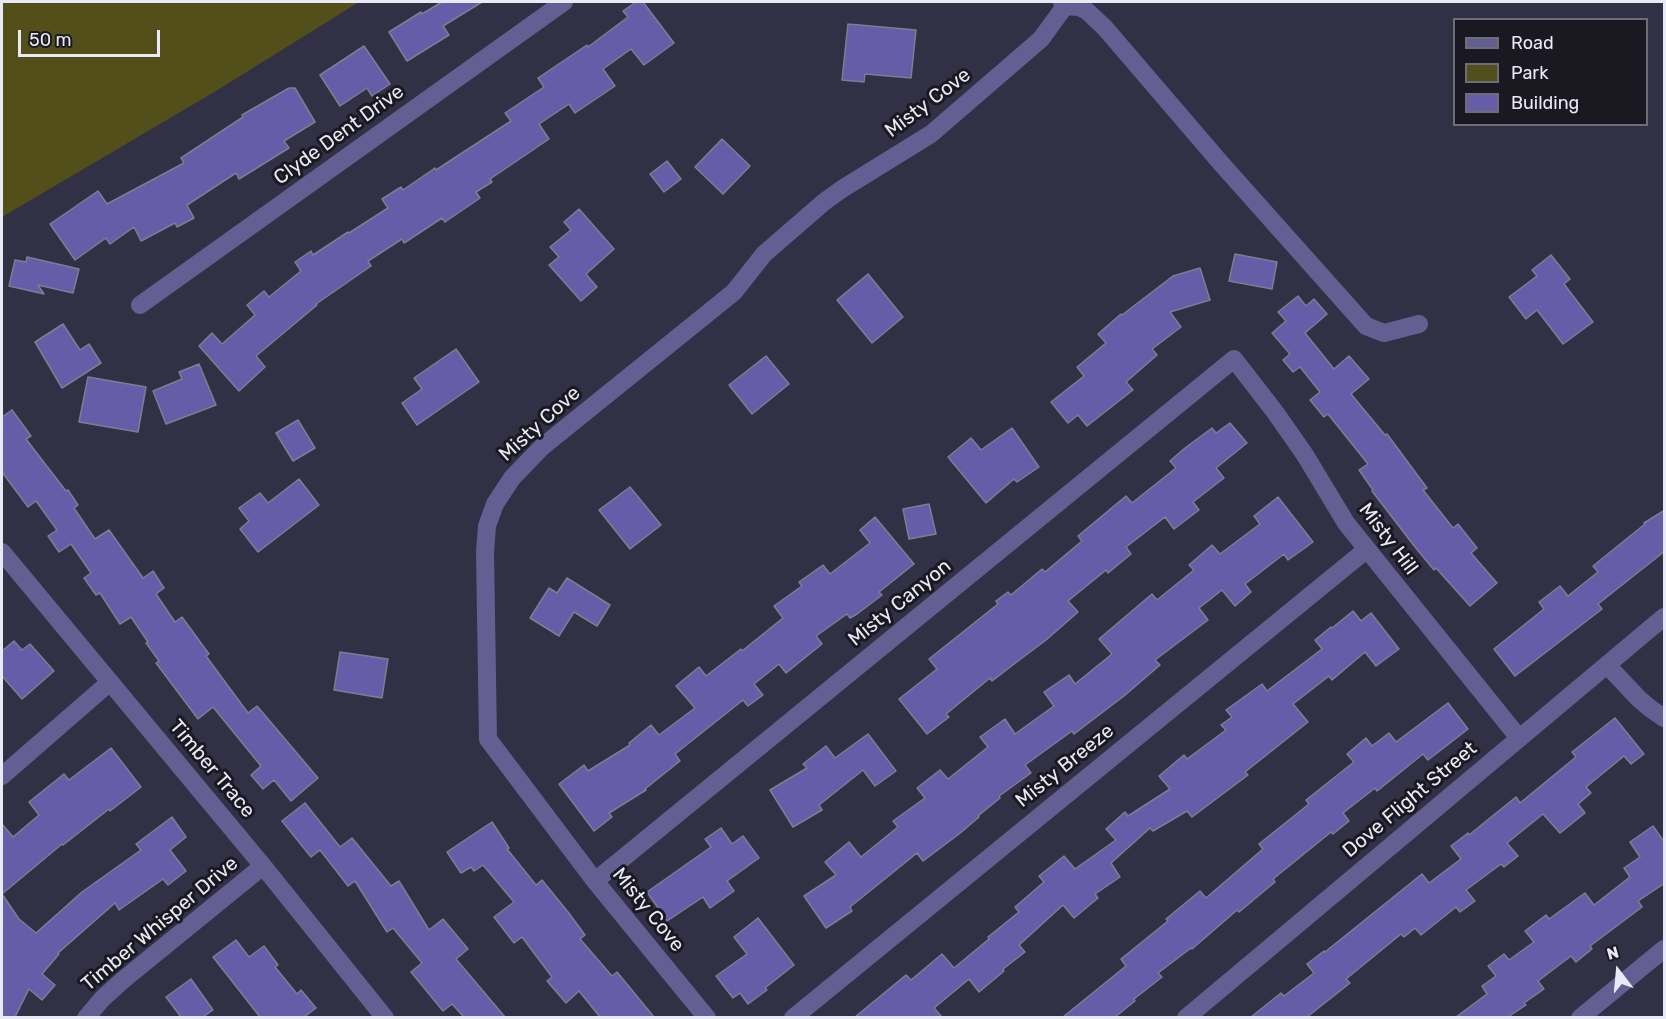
<!DOCTYPE html>
<style>
body{margin:0}
#map{position:relative;width:1666px;height:1019px;overflow:hidden;background:#323044;font-family:Rubik,sans-serif}
canvas{display:block}
.frame{position:absolute;inset:0;border:3px solid #eae9f6;pointer-events:none}
.legend{position:absolute;left:1453px;top:18px;width:195px;height:108px;box-sizing:border-box;background:#1a1922;border:2px solid #6d6c77;margin:0;padding:8px 10px;list-style:none;font-size:18px;color:#eae9f6}
.legend li{display:flex;align-items:center;gap:12px;height:30px}
.legend b{width:30px;border:2px solid #6d6c77}
.north{position:absolute;left:1588px;top:941px;width:60px;height:60px;-webkit-text-stroke:4px #1a1922;paint-order:stroke;rotate:344deg;font-size:16px;font-weight:700;line-height:24px;text-align:center;color:#eae9f6}
.north::after{content:'';display:block;margin:auto;width:21px;height:27px;background:#eae9f6;clip-path:polygon(50% 0,100% 100%,50% 72%,0 100%)}
.scale{position:absolute;left:18px;top:30px;width:142px;height:27px;box-sizing:border-box;border:3px solid #eae9f6;border-top:0;padding-left:8px;font-size:18px;line-height:21px;white-space:nowrap;color:#eae9f6;-webkit-text-stroke:4px #1a1922;paint-order:stroke}
</style>
<div id="map">
<canvas width="1666" height="1019"></canvas>
<div class="frame"></div>
<ul class="legend">
<li><b style="height:8px;background:#645f92"></b>Road</li>
<li><b style="height:16px;background:#524f1a"></b>Park</li>
<li><b style="height:16px;background:#665ca8"></b>Building</li>
</ul>
<div class="north">N</div>
<div class="scale">50 m</div>
</div>
<script>
const context = document.querySelector('canvas').getContext('2d');
context.lineJoin = 'round';
function fill(path, color) { context.fillStyle = color; context.fill(path, 'evenodd'); }
const toPath = rows => new Path2D(rows.map(r => 'M' + r).join(''));
function stroke(path, color, width, dash) { context.strokeStyle = color; context.lineWidth = width; context.lineCap = dash ? 'butt' : 'round'; context.setLineDash(dash || []); context.stroke(path); }
function drawText(font, color, halo, rows, align = 'center') {
  context.font = font + ' Rubik,sans-serif'; context.lineWidth = 6; context.setLineDash([]); context.textBaseline = 'middle'; context.strokeStyle = halo; context.fillStyle = color; for (const [text, x, y, turn = 0] of rows) {
    context.save(); context.translate(x, y); context.rotate((+turn || 0) * Math.PI / 180); context.textAlign = isNaN(turn) ? turn : align; if (halo) context.strokeText(text, 0, 0); context.fillText(text, 0, 0); context.restore();
  }
}
fill(toPath([
 [2,2,359,2,216,91,2,217]
]), '#524f1a');
const building = toPath([
 [442,2,482,2,443,26,449,35,407,61,389,32,421,12,422,14,442,2],
 [636,2,643,2,674,43,644,65,631,49,603,69,615,86,575,113,569,104,539,124,549,139,490,179,492,182,476,192,480,198,445,222,442,218,404,243,402,239,368,261,371,266,316,304,317,305,256,356,265,367,239,391,199,346,212,333,222,344,255,315,247,305,264,291,269,297,301,271,295,262,311,251,313,255,348,232,349,233,388,208,382,199,401,187,403,190,435,168,436,170,511,121,505,113,544,87,538,78,587,45,588,47,628,17,623,11,636,2],
 [848,24,916,30,911,78,865,74,864,82,842,80,848,24],
 [364,46,390,84,372,96,367,88,340,106,320,75,364,46],
 [289,88,295,88,315,122,284,141,289,148,239,179,236,173,187,205,194,218,177,227,175,223,141,241,134,227,110,244,106,238,75,260,50,224,98,191,107,204,184,163,181,158,243,117,242,115,289,88],
 [722,139,750,166,723,194,695,167,722,139],
 [667,161,681,179,664,192,650,174,667,161],
 [579,209,614,249,586,274,597,287,581,301,549,265,559,257,550,247,571,230,564,222,579,209],
 [1235,254,1277,262,1272,289,1229,281,1235,254],
 [1551,255,1570,279,1564,284,1593,322,1563,344,1537,310,1526,319,1509,297,1537,276,1532,270,1551,255],
 [27,257,79,269,73,293,38,285,44,294,9,286,15,260,26,262,27,257],
 [1200,268,1210,300,1170,312,1181,327,1152,349,1157,355,1126,382,1133,390,1087,426,1078,415,1068,423,1051,402,1084,376,1077,367,1106,343,1098,334,1121,314,1122,315,1173,276,1200,268],
 [868,274,903,317,872,343,837,300,868,274],
 [1298,296,1306,306,1314,299,1327,314,1305,333,1334,369,1349,356,1369,379,1351,394,1385,435,1387,434,1427,488,1423,490,1453,528,1458,524,1477,548,1471,553,1497,583,1470,606,1436,568,1434,570,1415,547,1372,491,1373,490,1359,470,1368,464,1328,414,1324,417,1310,400,1320,392,1300,367,1293,372,1283,360,1290,354,1272,333,1286,321,1278,312,1298,296],
 [63,324,80,350,89,344,101,363,62,388,35,342,63,324],
 [456,349,479,382,417,425,402,403,422,389,414,378,456,349],
 [766,356,789,384,752,414,729,385,766,356],
 [199,364,216,405,166,424,153,391,182,379,179,372,199,364],
 [88,377,146,387,138,432,79,422,88,377],
 [12,410,31,436,26,439,66,491,68,490,78,505,74,508,95,539,109,530,143,578,153,571,164,588,156,594,175,622,182,617,209,654,206,656,248,713,257,706,318,778,291,801,274,780,263,789,251,775,261,766,213,707,198,719,156,663,159,661,146,643,148,642,131,617,120,624,100,593,96,595,84,578,91,573,71,544,59,552,48,536,57,530,36,501,28,507,2,472,2,417,12,410],
 [298,420,315,448,293,461,276,433,298,420],
 [1230,423,1247,443,1216,468,1224,478,1193,502,1199,510,1174,529,1165,517,1126,547,1131,554,1108,573,1106,570,1068,601,1078,612,1046,640,1022,658,992,681,990,678,946,714,949,717,927,734,899,699,937,669,929,659,998,604,996,601,1008,592,1011,595,1042,569,1045,572,1082,541,1078,536,1126,496,1132,503,1176,468,1170,461,1185,448,1212,428,1216,433,1230,423],
 [1012,428,1039,467,1017,482,1014,479,986,503,948,457,971,438,981,450,1012,428],
 [299,479,319,505,258,552,240,529,249,521,239,508,260,493,268,503,299,479],
 [630,487,661,525,630,549,599,510,630,487],
 [1278,497,1313,542,1288,560,1284,554,1245,584,1251,592,1235,606,1222,590,1199,608,1208,620,1155,660,1160,665,1124,696,1074,734,1072,731,1025,765,1031,773,999,796,1000,798,978,816,979,817,959,834,923,861,917,853,850,907,852,911,826,928,804,896,836,875,825,862,849,842,861,857,898,827,893,821,925,798,917,788,940,770,948,779,988,747,980,737,1005,719,1015,734,1054,706,1044,692,1069,675,1075,684,1112,654,1099,639,1152,594,1157,600,1194,570,1189,565,1212,545,1220,554,1260,524,1254,516,1278,497],
 [929,504,936,534,909,539,903,509,929,504],
 [1665,510,1665,551,1598,604,1602,609,1515,676,1494,649,1544,609,1539,602,1560,586,1568,596,1598,572,1593,566,1645,524,1644,523,1665,510],
 [875,517,914,564,879,592,882,595,857,614,850,618,847,614,816,636,822,644,786,673,779,664,754,684,763,695,748,706,743,700,675,754,680,761,645,789,646,790,609,813,612,817,594,831,559,784,584,765,588,771,630,745,629,743,651,725,659,735,695,708,676,686,699,667,706,676,741,649,742,651,783,618,774,606,802,586,799,582,823,565,830,574,870,543,860,530,875,517],
 [567,578,610,605,597,626,574,612,559,636,530,618,549,588,557,593,567,578],
 [1353,611,1361,621,1371,613,1399,649,1376,666,1365,652,1332,680,1329,676,1293,704,1308,722,1245,772,1248,775,1192,817,1187,811,1153,831,1150,828,1111,863,1120,877,1095,894,1098,898,1074,918,1063,905,1019,945,1025,952,1003,969,1004,971,979,992,969,979,934,1008,942,1017,855,1017,906,975,911,980,942,954,954,968,989,939,988,937,1019,912,1015,907,1044,882,1039,876,1064,856,1075,869,1116,840,1106,829,1125,812,1128,816,1170,789,1159,776,1184,755,1187,759,1226,730,1221,725,1232,717,1226,710,1262,684,1267,691,1322,649,1315,640,1331,627,1332,628,1353,611],
 [14,641,22,650,30,644,54,671,22,699,2,676,2,651,14,641],
 [340,652,388,659,382,698,334,690,340,652],
 [1448,703,1468,729,1428,760,1423,754,1377,791,1375,788,1343,813,1349,821,1333,834,1331,832,1273,879,1275,882,1239,912,1237,910,1192,949,1191,948,1158,973,1162,977,1134,999,1135,1001,1115,1017,1063,1017,1126,966,1121,959,1168,921,1166,919,1200,891,1206,898,1263,849,1259,844,1309,804,1306,800,1354,762,1347,754,1366,738,1372,746,1389,733,1396,742,1448,703],
 [1615,718,1644,754,1631,764,1624,756,1586,787,1591,793,1578,804,1585,813,1560,833,1543,814,1507,843,1518,856,1504,867,1501,864,1466,890,1475,901,1460,912,1456,907,1421,935,1415,928,1404,937,1401,934,1346,979,1350,983,1307,1017,1251,1017,1281,993,1284,996,1314,973,1307,964,1324,951,1325,952,1422,874,1429,883,1461,859,1451,846,1468,833,1469,835,1516,797,1520,803,1576,757,1572,752,1615,718],
 [868,734,896,771,875,786,863,770,819,805,822,810,793,827,770,790,807,768,803,764,826,746,835,758,868,734],
 [111,748,141,787,110,811,109,809,63,845,62,844,2,894,19,919,36,933,82,892,141,850,136,844,172,817,186,837,170,850,186,871,168,885,163,879,119,910,115,903,58,953,59,954,42,974,55,985,42,1000,29,989,15,1017,2,1017,2,824,13,837,39,815,29,802,64,774,69,780,111,748],
 [305,803,340,847,352,838,391,886,399,881,429,930,443,919,468,949,456,959,505,1017,464,1017,452,1004,443,1011,411,972,422,963,393,928,387,932,355,881,348,886,320,850,311,857,282,821,305,803],
 [492,822,509,848,507,849,536,885,542,880,568,912,585,935,580,939,612,976,617,972,654,1017,600,1017,579,991,566,1003,547,981,552,977,522,937,514,943,494,917,514,902,483,865,474,871,471,867,461,873,447,852,492,822],
 [1653,826,1665,843,1665,883,1638,901,1642,907,1590,946,1592,949,1576,962,1571,956,1538,981,1544,989,1524,1003,1526,1005,1508,1017,1456,1017,1487,994,1482,986,1496,976,1488,966,1504,954,1509,960,1534,942,1525,931,1546,915,1549,919,1585,893,1594,905,1630,877,1624,868,1640,857,1630,842,1653,826],
 [721,828,732,844,743,836,759,858,727,881,734,891,710,908,703,897,667,921,647,892,711,847,705,839,721,828],
 [758,918,794,965,765,988,767,990,748,1004,740,993,733,998,716,976,747,954,734,937,758,918],
 [236,940,249,957,264,946,278,965,275,967,297,994,301,990,316,1008,304,1017,260,1017,213,957,236,940],
 [191,979,213,1010,203,1017,181,1017,166,997,191,979]
]);
fill(building, '#665ca8');
stroke(building, '#7e7d93', 1.5);
stroke(toPath([
 [1065,6,1079,7,1087,11,1105,28,1219,161,1366,326,1384,333,1419,324],
 [140,305,564,2],
 [2,552,263,866,385,1018],
 [1607,665,1639,699,1651,709,1664,718],
 [2,776,110,682],
 [595,881,1234,359,1275,412,1305,455,1346,523,1519,738],
 [86,1018,102,999,123,980,263,866],
 [707,1018,595,881,488,739,485,552,487,526,495,504,512,478,542,447,734,292,764,254,824,202,842,189,931,134,1041,39,1065,6,1062,2],
 [793,1018,1366,550],
 [1186,1018,1664,617],
 [1580,1018,1664,949]
]), '#645f92', 18);
drawText('20px', '#eae9f6', '#1a1922', [
 ["Misty Cove",928,103,-37],
 ["Clyde Dent Drive",339,135,-36],
 ["Misty Cove",540,424,-42],
 ["Misty Hill",1388,539,53],
 ["Misty Canyon",900,603,-39],
 ["Misty Breeze",1065,766,-39],
 ["Timber Trace",212,769,50],
 ["Dove Flight Street",1410,800,-40],
 ["Misty Cove",648,910,51],
 ["Timber Whisper Drive",160,924,-40]
]);
</script>
